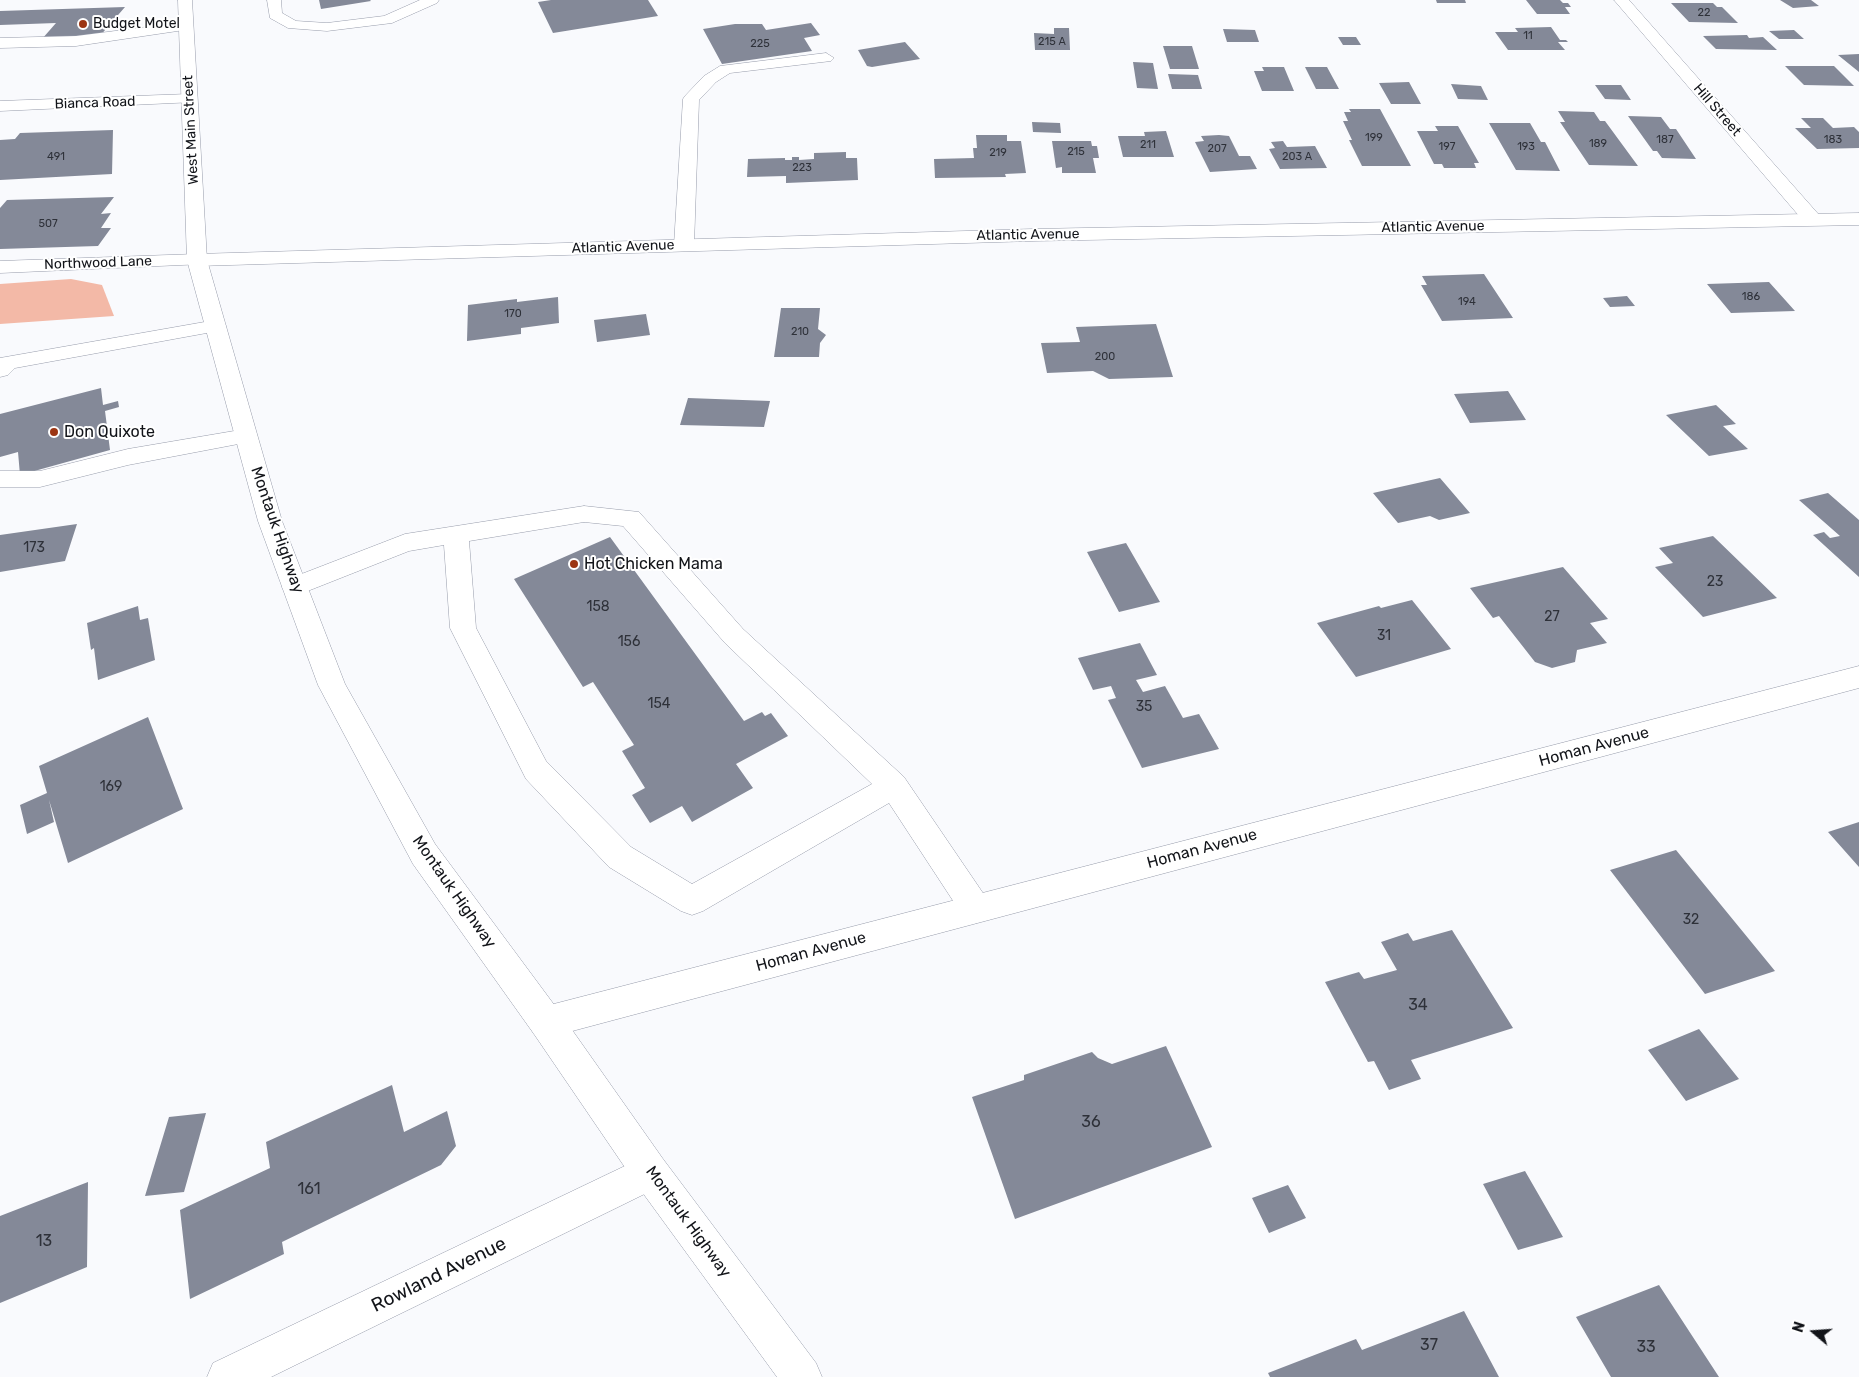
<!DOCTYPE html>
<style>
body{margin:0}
#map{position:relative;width:1859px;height:1377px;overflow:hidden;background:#f9fafd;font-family:Rubik,sans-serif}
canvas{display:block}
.north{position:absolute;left:1789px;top:1307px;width:50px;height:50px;-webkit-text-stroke:4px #fff;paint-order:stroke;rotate:288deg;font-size:14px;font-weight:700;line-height:20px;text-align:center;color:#121419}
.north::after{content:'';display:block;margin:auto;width:18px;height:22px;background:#121419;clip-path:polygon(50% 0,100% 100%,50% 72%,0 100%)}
</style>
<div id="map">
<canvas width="1859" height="1377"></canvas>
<div class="north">N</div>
</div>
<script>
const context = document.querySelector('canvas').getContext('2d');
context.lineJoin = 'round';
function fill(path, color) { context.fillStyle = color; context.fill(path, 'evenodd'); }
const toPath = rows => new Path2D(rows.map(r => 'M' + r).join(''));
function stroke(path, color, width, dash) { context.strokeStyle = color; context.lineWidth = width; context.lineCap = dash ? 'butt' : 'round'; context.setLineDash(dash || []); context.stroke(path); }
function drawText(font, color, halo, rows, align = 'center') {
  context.font = font + ' Rubik,sans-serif'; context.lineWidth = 4; context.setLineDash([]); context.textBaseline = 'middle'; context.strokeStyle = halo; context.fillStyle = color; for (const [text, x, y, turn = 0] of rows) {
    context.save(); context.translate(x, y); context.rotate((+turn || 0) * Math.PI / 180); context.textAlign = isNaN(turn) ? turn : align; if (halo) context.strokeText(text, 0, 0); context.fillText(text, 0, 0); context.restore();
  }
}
fill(toPath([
 [71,279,102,285,114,316,0,324,0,284]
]), '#f3b9a7');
fill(toPath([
 [319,0,370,0,371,1,321,9],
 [551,0,648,0,658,16,553,33,538,2],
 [1436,0,1465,0,1466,3,1437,3],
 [1526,0,1560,0,1563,3,1568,3,1571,7,1565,7,1570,14,1537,14],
 [1780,0,1811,0,1819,6,1793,8],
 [1671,3,1713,3,1717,7,1722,7,1738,23,1689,22],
 [125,7,99,37,42,39,56,23,0,25,0,11],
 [811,23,820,35,804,38,812,51,722,64,703,29,735,24,762,24,766,30],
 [1551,27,1560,40,1566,40,1568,42,1558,42,1565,50,1508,50,1495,32,1518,32,1515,28],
 [1054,28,1069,28,1070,50,1035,50,1034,33,1054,34],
 [1223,29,1255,30,1259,42,1227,42],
 [1794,30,1804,39,1779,39,1769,31],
 [1747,35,1749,38,1763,37,1777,50,1716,49,1703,36],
 [1338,37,1356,37,1361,45,1343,45],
 [905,42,920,59,872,67,867,66,858,50],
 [1163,46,1192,46,1199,69,1170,69],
 [1859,54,1859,72,1838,55],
 [1133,62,1153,63,1158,89,1137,88],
 [1785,66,1834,66,1854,86,1804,85],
 [1262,67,1284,67,1294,91,1262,91,1254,71,1264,71],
 [1305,67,1327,67,1339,89,1316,89],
 [1168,74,1198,75,1202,89,1172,89],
 [1409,82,1421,104,1391,104,1379,83],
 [1451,84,1481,86,1488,100,1458,99],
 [1595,85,1621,85,1631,100,1605,99],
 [1349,109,1380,109,1411,166,1362,166,1349,140,1352,140,1343,121,1348,121,1344,112,1351,112],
 [1558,111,1594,112,1600,121,1605,121,1638,166,1589,165,1560,122,1565,122],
 [1628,116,1661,117,1670,129,1676,129,1696,159,1662,158,1657,151,1653,151],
 [1801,118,1823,118,1833,128,1854,127,1859,132,1859,148,1817,149,1795,128,1811,128],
 [1032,122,1060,123,1061,133,1033,132],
 [1489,123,1530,123,1541,142,1545,142,1560,171,1516,170],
 [1435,126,1458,126,1479,163,1474,163,1476,168,1444,168,1442,164,1434,164,1417,131,1438,131],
 [113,130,112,174,0,180,0,140,15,139,20,133],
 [1166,131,1174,157,1123,157,1118,136,1145,136,1144,132],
 [976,135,1007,135,1007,141,1021,141,1026,173,1005,174,1006,177,935,178,934,159,974,158,973,148,977,148],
 [1219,135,1229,136,1239,156,1250,156,1257,169,1210,172,1195,142,1204,141,1201,136],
 [1052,141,1091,141,1092,146,1097,146,1099,158,1093,158,1096,173,1062,173,1062,167,1056,168],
 [1283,141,1287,147,1315,146,1327,168,1280,169,1269,149,1275,148,1271,142],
 [846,152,846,158,857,158,858,180,786,183,786,176,747,177,748,159,785,158,785,160,792,160,792,157,799,157,799,160,814,159,814,153],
 [114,197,101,214,111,213,101,228,111,228,98,246,0,249,0,208,7,200],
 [1484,274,1513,318,1442,321,1421,285,1427,285,1422,276],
 [1769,282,1795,311,1731,313,1707,284],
 [1627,296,1635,306,1610,307,1603,298],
 [558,297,559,323,521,328,521,334,467,341,468,305,517,299,517,302],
 [781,308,820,308,818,329,826,335,820,343,819,357,774,357],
 [646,314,650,335,597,342,594,320],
 [1156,324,1173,377,1109,379,1093,371,1047,373,1041,343,1080,342,1076,327],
 [101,388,103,405,118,401,119,407,105,411,110,450,20,475,18,452,0,457,0,414],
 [1508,391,1526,420,1470,423,1454,394],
 [688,398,770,401,764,427,680,425],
 [1716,405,1736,424,1723,426,1748,449,1709,456,1666,415],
 [1440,478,1470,513,1439,520,1430,516,1398,523,1373,493],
 [1828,493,1859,520,1859,577,1813,535,1824,532,1830,538,1840,536,1799,500],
 [77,524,65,561,0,572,0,535],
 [1713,536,1777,598,1703,617,1655,567,1673,563,1659,548],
 [610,537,744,721,762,712,765,716,771,713,788,736,736,764,753,788,692,822,682,806,650,823,632,795,645,788,622,751,634,745,593,682,583,687,514,579],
 [1126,543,1160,602,1119,612,1087,552],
 [1563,567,1608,619,1590,623,1607,643,1577,650,1575,662,1552,668,1535,662,1499,616,1493,618,1470,588],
 [1412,600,1451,649,1356,677,1317,623,1379,606,1381,608],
 [138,606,140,620,148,618,155,660,98,680,94,648,91,650,87,623],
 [1140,643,1157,675,1136,680,1143,692,1165,686,1183,718,1199,714,1219,749,1142,768,1108,700,1116,698,1111,686,1093,690,1078,658],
 [148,717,183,809,68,863,49,800,54,822,27,834,20,805,47,793,39,766],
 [1859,822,1859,867,1828,832],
 [1676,850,1775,971,1705,994,1610,870],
 [1452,930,1513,1028,1411,1060,1421,1079,1389,1090,1374,1061,1368,1062,1325,982,1359,972,1364,979,1397,970,1381,942,1408,933,1413,941],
 [1699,1029,1739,1079,1686,1101,1648,1050],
 [1166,1046,1212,1147,1015,1219,972,1097,1024,1080,1024,1075,1092,1052,1098,1058,1112,1064],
 [392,1085,404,1132,447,1111,456,1146,441,1165,282,1242,284,1254,190,1299,180,1210,270,1168,266,1142],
 [206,1113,184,1192,145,1196,169,1117],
 [1525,1171,1563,1237,1518,1250,1483,1184],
 [88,1182,87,1267,0,1303,0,1216],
 [1288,1185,1306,1218,1269,1233,1252,1198],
 [1659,1285,1719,1377,1611,1377,1576,1317],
 [1464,1311,1499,1377,1270,1377,1268,1373,1356,1339,1362,1350]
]), '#848998');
const service = toPath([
 [267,0,281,0,282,13,296,21,327,23,384,16,420,0,439,0,437,3,392,23,327,31,288,28,270,18,267,0],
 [186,22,191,23,193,26,191,29,76,46,0,48,0,38,76,36,186,22],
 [826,53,834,58,831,61,730,73,716,82,699,100,694,245,691,249,684,251,677,249,674,245,683,99,685,96,704,76,720,66,826,53],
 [216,320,223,322,226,326,223,330,15,368,8,375,0,377,0,358,216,320],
 [246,429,254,431,257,436,254,441,128,465,40,487,0,487,0,471,40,471,128,449,246,429],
 [584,506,639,512,743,629,904,777,987,899,992,909,987,919,976,923,965,919,889,803,703,911,692,915,681,911,609,867,526,779,450,628,444,545,409,551,295,596,286,594,282,587,286,580,405,534,584,506],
 [584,522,623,526,725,643,872,784,692,884,631,847,546,761,476,628,469,541,584,522]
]);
const minor = toPath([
 [1614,0,1629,0,1820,216,1822,220,1820,224,1806,224,1614,0],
 [189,94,197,99,195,102,0,111,0,101,189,94],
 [197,254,204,256,207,260,204,264,0,273,0,261,197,254],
 [1859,666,1859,688,546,1038,534,1034,529,1022,534,1010,546,1006,1859,666],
 [650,1154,663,1159,668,1172,663,1185,271,1377,207,1377,213,1363,650,1154]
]);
const tertiary = toPath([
 [1859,213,1859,225,1033,241,197,266,190,264,187,260,190,256,197,254,1033,229,1859,213]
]);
const primary = toPath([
 [178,0,192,0,207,260,282,521,345,684,435,844,558,1010,663,1159,816,1363,822,1377,777,1377,637,1185,534,1034,413,864,318,685,258,521,187,260,178,0]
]);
stroke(service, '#979cab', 1);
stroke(minor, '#979cab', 1);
stroke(tertiary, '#979cab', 1);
stroke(primary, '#979cab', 1);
fill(service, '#fff');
fill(minor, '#fff');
fill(tertiary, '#fff');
fill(primary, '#fff');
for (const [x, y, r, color] of [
 [83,24,5,"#9c3513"],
 [54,432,5,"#9c3513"],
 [574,564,5,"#9c3513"]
]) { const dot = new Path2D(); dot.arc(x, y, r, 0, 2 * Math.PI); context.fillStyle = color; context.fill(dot); stroke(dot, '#fff', 2); }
drawText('11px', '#2e3139', null, [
 ["22",1704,13],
 ["11",1528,36],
 ["215 A",1052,42],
 ["225",760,44],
 ["199",1374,138],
 ["187",1665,140],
 ["183",1833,140],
 ["189",1598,144],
 ["211",1148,145],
 ["197",1447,147],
 ["193",1526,147],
 ["207",1217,149],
 ["215",1076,152],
 ["219",998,153],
 ["491",56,157],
 ["203 A",1297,157],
 ["223",802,168],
 ["507",48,224],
 ["186",1751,297],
 ["194",1467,302],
 ["170",513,314],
 ["210",800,332],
 ["200",1105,357]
]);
drawText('14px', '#121419', '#fff', [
 ["Budget Motel",93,24]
], 'left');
drawText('14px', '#121419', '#fff', [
 ["Bianca Road",95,103,-2],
 ["Hill Street",1717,110,49],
 ["West Main Street",191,130,-93],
 ["Atlantic Avenue",1433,227,-1],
 ["Atlantic Avenue",1028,235,-1],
 ["Atlantic Avenue",623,247,-2],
 ["Northwood Lane",98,263,-2]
]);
drawText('14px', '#2e3139', null, [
 ["173",34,548],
 ["23",1715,582],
 ["158",598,607],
 ["27",1552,617],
 ["31",1384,636],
 ["156",629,642],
 ["154",659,704],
 ["35",1144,707],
 ["169",111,787],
 ["32",1691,920]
]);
drawText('16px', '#121419', '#fff', [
 ["Don Quixote",64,432],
 ["Hot Chicken Mama",584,564]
], 'left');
drawText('16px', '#121419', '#fff', [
 ["Montauk Highway",277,530,71],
 ["Homan Avenue",1594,747,-15],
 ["Homan Avenue",1202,849,-15],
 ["Montauk Highway",454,892,55],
 ["Homan Avenue",811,952,-15],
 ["Montauk Highway",688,1222,54]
]);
drawText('16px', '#2e3139', null, [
 ["34",1418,1005],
 ["36",1091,1122],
 ["161",309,1189],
 ["13",44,1241],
 ["37",1429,1345],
 ["33",1646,1347]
]);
drawText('19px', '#121419', '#fff', [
 ["Rowland Avenue",439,1275,-26]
]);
</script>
